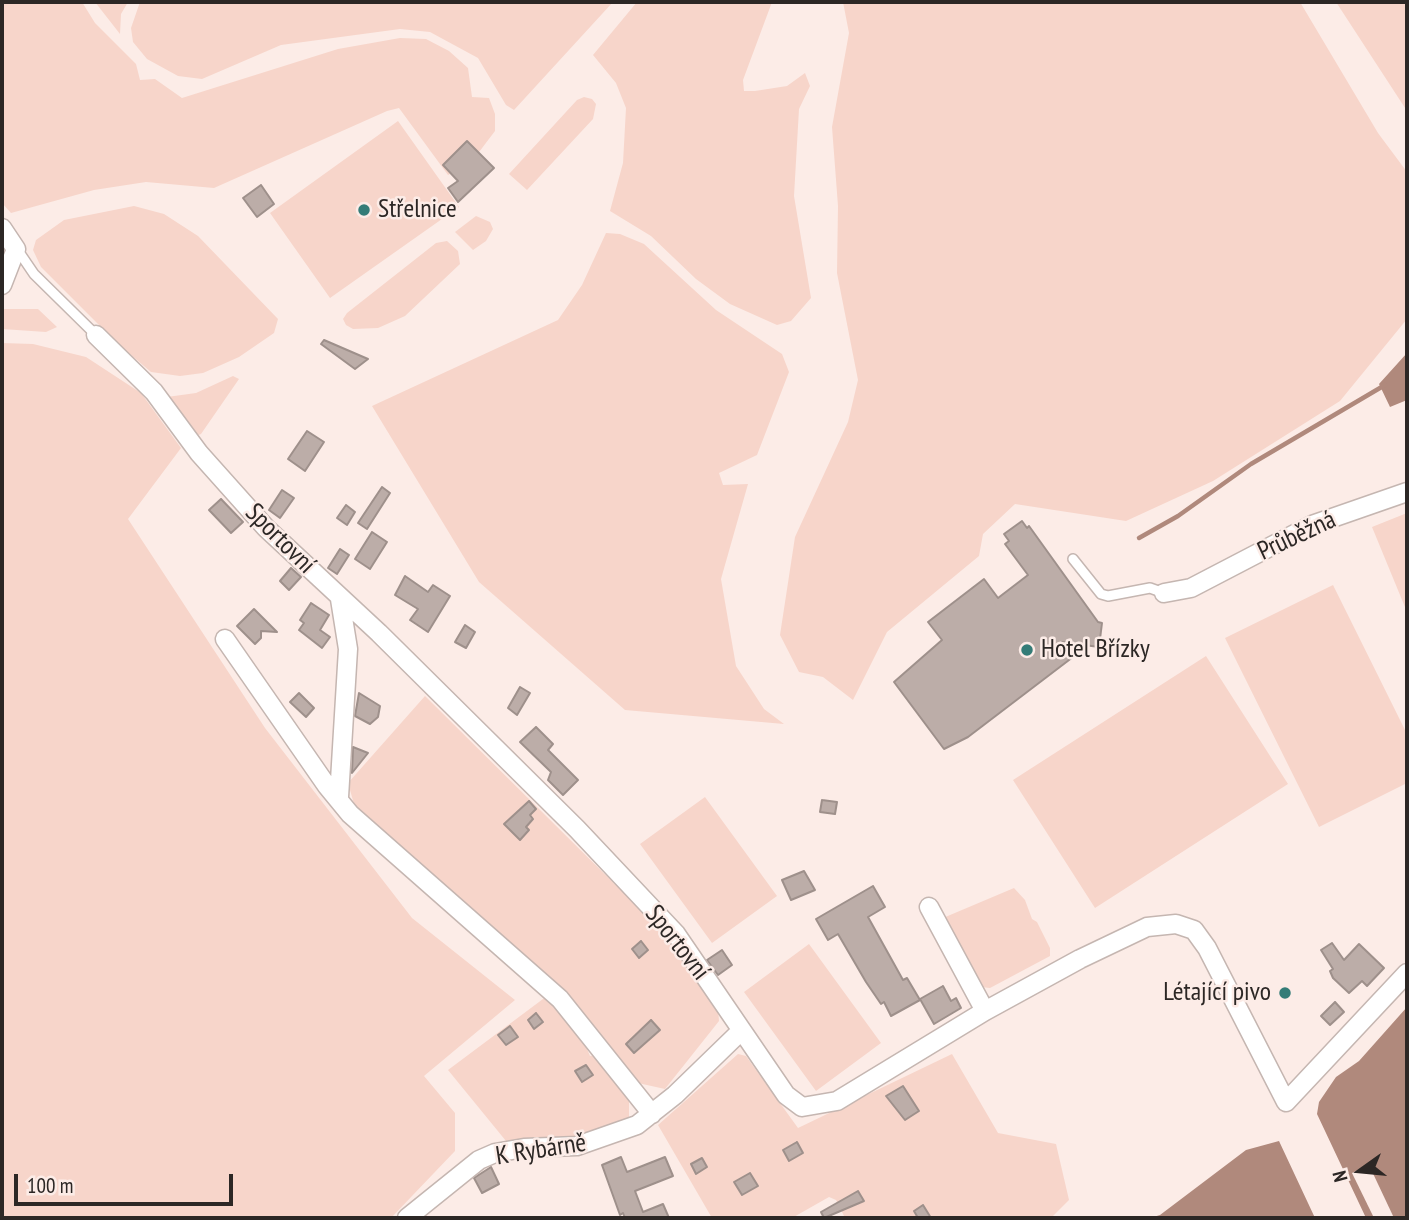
<!DOCTYPE html>
<meta charset="utf-8">
<style>
body{margin:0}
#map{position:relative;width:1409px;height:1220px;overflow:hidden;background:#fcece7;font-family:"PT Sans Narrow",sans-serif}
canvas{display:block}
.frame{position:absolute;inset:0;border:4px solid #2c2725;pointer-events:none}
.north{position:absolute;left:1325px;top:1136px;width:70px;height:70px;-webkit-text-stroke:5px #fcece7;paint-order:stroke;rotate:255deg;font-size:19px;font-weight:700;line-height:28px;text-align:center;color:#2c2725}
.north::after{content:'';display:block;margin:auto;width:24px;height:32px;background:#2c2725;clip-path:polygon(50% 0,100% 100%,50% 72%,0 100%)}
.scale{position:absolute;left:14px;top:1174px;width:219px;height:32px;box-sizing:border-box;border:4px solid #2c2725;border-top:0;padding-left:9px;font-size:21px;line-height:24px;white-space:nowrap;color:#2c2725;-webkit-text-stroke:5px #fcece7;paint-order:stroke}
</style>
<div id="map">
<canvas width="1409" height="1220"></canvas>
<div class="frame"></div>
<div class="north">N</div>
<div class="scale">100 m</div>
</div>
<script>
const context = document.querySelector('canvas').getContext('2d');
context.lineJoin = 'round';
function fill(path, color) { context.fillStyle = color; context.fill(path, 'evenodd'); }
const toPath = rows => new Path2D(rows.map(r => 'M' + r).join(''));
function stroke(path, color, width, dash) { context.strokeStyle = color; context.lineWidth = width; context.lineCap = dash ? 'butt' : 'round'; context.setLineDash(dash || []); context.stroke(path); }
function drawText(font, color, halo, rows, align = 'center') {
  context.font = font + ' "PT Sans Narrow",sans-serif'; context.lineWidth = 5; context.setLineDash([]); context.textBaseline = 'middle'; context.strokeStyle = halo; context.fillStyle = color; for (const [text, x, y, turn = 0] of rows) {
    context.save(); context.translate(x, y); context.rotate((+turn || 0) * Math.PI / 180); context.textAlign = isNaN(turn) ? turn : align; if (halo) context.strokeText(text, 0, 0); context.fillText(text, 0, 0); context.restore();
  }
}
fill(toPath([
 [2,2,82,2,95,23,136,64,140,80,155,79,182,98,338,49,400,38,426,39,449,51,468,68,472,97,489,98,495,114,495,131,473,160,448,175,399,108,387,111,214,188,146,182,94,190,11,213,2,203],
 [95,2,128,2,121,14,120,34],
 [140,2,613,2,514,110,506,105,478,58,430,32,400,29,281,45,202,79,178,76,147,59,133,42,131,28],
 [637,2,772,2,743,80,744,91,755,91,787,86,805,73,810,86,799,109,794,196,811,298,791,321,777,325,730,304,696,279,651,236,610,211,623,163,626,108,616,83,593,55],
 [843,2,1300,2,1378,133,1407,172,1407,319,1340,401,1213,481,1126,521,1015,504,983,534,979,556,887,632,853,700,823,677,799,672,780,635,795,537,848,422,858,380,837,273,838,206,832,127,849,33],
 [1336,2,1407,2,1407,111],
 [584,97,592,99,596,104,593,119,527,190,509,174,577,100],
 [398,121,459,207,330,298,270,213],
 [134,206,164,214,198,236,278,319,274,333,239,357,203,373,180,376,151,372,117,343,41,267,33,250,36,240,64,220],
 [476,216,490,222,493,229,486,241,473,250,455,232],
 [606,233,620,234,644,244,716,310,782,354,789,372,757,455,719,473,723,485,748,484,721,579,736,666,764,709,784,724,625,710,479,582,372,406,558,320,582,285],
 [447,241,458,251,460,264,405,316,378,328,353,329,346,325,343,319,347,313,436,243],
 [4,309,38,309,57,327,46,332,2,329],
 [2,343,33,344,86,357,141,393,181,448,128,519,265,728,412,918,515,1000,424,1076,455,1113,455,1151,391,1218,2,1218],
 [233,376,239,379,201,434,196,436,167,397,196,393],
 [1407,513,1407,612,1372,527],
 [1333,585,1407,734,1407,783,1319,827,1225,638],
 [1206,656,1288,784,1095,908,1013,780],
 [425,696,651,920,718,1009,719,1021,665,1089,638,1083,539,969,354,804,348,783],
 [705,797,777,896,712,943,640,844],
 [1014,888,1025,900,1032,919,1037,922,1050,948,1050,956,990,988,981,987,943,918],
 [809,944,881,1043,816,1091,744,992],
 [547,996,581,1035,590,1056,596,1055,629,1098,629,1120,582,1135,545,1141,506,1141,448,1070],
 [738,1054,746,1056,798,1128,952,1054,998,1133,1056,1144,1069,1200,1051,1218,845,1218,836,1200,829,1197,792,1218,712,1218,658,1125]
]), '#f7d5ca');
fill(toPath([
 [1407,353,1407,400,1390,407,1379,384],
 [1407,1007,1407,1218,1366,1218,1317,1114,1319,1102,1336,1077,1359,1061],
 [1279,1141,1315,1218,1150,1218,1160,1215,1246,1150]
]), '#b0897c');
fill(toPath([
 [1369,1165,1394,1218,1374,1218,1352,1173]
]), '#fcece7');
stroke(toPath([
 [1139,538,1178,516,1251,464,1385,385]
]), '#b0897c', 4.5);
const building = toPath([
 [467,141,494,168,458,202,448,188,458,181,443,165,467,141],
 [261,185,274,204,257,217,243,198,261,185],
 [324,340,368,359,355,369,321,344,324,340],
 [307,431,324,442,305,471,288,459,307,431],
 [382,487,390,493,367,529,358,523,382,487],
 [282,490,294,498,280,518,269,510,282,490],
 [221,499,243,522,231,533,209,510,221,499],
 [346,505,355,512,347,525,337,518,346,505],
 [1022,521,1027,528,1029,526,1098,622,1102,623,1099,647,1062,642,1073,657,968,737,944,749,894,682,942,640,928,622,984,579,998,598,1028,575,1005,544,1009,541,1004,534,1022,521],
 [372,532,387,542,370,569,355,559,372,532],
 [340,549,349,555,337,574,328,568,340,549],
 [291,568,301,577,289,590,280,581,291,568],
 [405,576,428,592,433,585,450,596,428,632,410,620,418,609,395,595,405,576],
 [311,603,329,615,320,630,330,637,322,648,299,630,304,623,300,620,311,603],
 [254,609,277,632,261,631,261,638,255,644,237,626,254,609],
 [465,625,475,632,466,648,455,642,465,625],
 [520,687,530,693,517,715,508,708,520,687],
 [299,693,314,708,306,717,290,702,299,693],
 [359,693,380,706,378,717,370,724,355,716,359,693],
 [536,727,553,744,548,750,578,780,563,795,548,780,551,772,520,742,536,727],
 [353,747,368,753,352,773,353,747],
 [822,800,837,802,835,814,820,812,822,800],
 [529,801,536,809,530,815,533,819,526,827,529,830,520,840,504,824,529,801],
 [804,871,815,890,791,900,782,880,804,871],
 [873,886,885,907,868,917,903,980,907,978,920,1000,891,1016,884,1002,881,1004,866,982,838,934,828,940,816,919,873,886],
 [641,941,648,950,639,958,632,949,641,941],
 [1332,943,1344,960,1359,944,1384,968,1367,986,1362,981,1349,993,1333,978,1330,971,1333,969,1321,950,1332,943],
 [722,950,732,965,718,975,707,960,722,950],
 [943,986,951,1001,956,998,961,1008,934,1024,920,999,943,986],
 [1335,1002,1344,1012,1330,1025,1321,1016,1335,1002],
 [536,1013,543,1022,534,1029,528,1020,536,1013],
 [651,1020,660,1030,634,1053,626,1044,651,1020],
 [510,1026,518,1037,506,1045,498,1035,510,1026],
 [586,1065,593,1075,582,1082,575,1071,586,1065],
 [903,1086,919,1111,905,1120,886,1096,903,1086],
 [797,1142,803,1153,789,1161,783,1150,797,1142],
 [621,1157,627,1172,665,1157,673,1176,635,1191,643,1212,663,1204,669,1218,625,1218,623,1213,620,1215,602,1165,621,1157],
 [702,1158,707,1167,696,1174,691,1164,702,1158],
 [491,1167,499,1184,482,1193,474,1178,491,1167],
 [750,1173,758,1186,742,1195,734,1182,750,1173],
 [858,1191,864,1201,824,1218,821,1212,858,1191],
 [923,1205,931,1218,918,1218,914,1211,923,1205]
]);
fill(building, '#bcada8');
stroke(building, '#9e908b', 2);
const lane = toPath([
 [17,249,34,274,96,335],
 [1073,559,1101,594,1108,596,1150,588,1164,593]
]);
const street = toPath([
 [2,228,16,249,2,285],
 [96,335,154,392,199,453,266,528,379,633,577,829,676,934,786,1095,802,1107,837,1101,985,1011,1080,959,1147,927,1176,924,1194,930,1207,948,1286,1102,1407,973],
 [1164,593,1191,588,1312,525,1407,492],
 [225,639,327,786,350,814,560,999,652,1114],
 [339,797,348,649,340,599],
 [929,907,985,1011],
 [407,1218,479,1160,495,1153,524,1148,577,1146,637,1125,675,1095,741,1031]
]);
stroke(lane, '#c5b6b1', 12);
stroke(street, '#c5b6b1', 21);
stroke(lane, '#fff', 9);
stroke(street, '#fff', 18);
for (const [x, y, r, color] of [
 [364,210,7,"#347c77"],
 [1027,650,7,"#347c77"],
 [1285,993,7,"#347c77"]
]) { const dot = new Path2D(); dot.arc(x, y, r, 0, 2 * Math.PI); context.fillStyle = color; context.fill(dot); stroke(dot, '#fcece7', 2.5); }
drawText('26px', '#2c2725', '#fcece7', [
 ["Střelnice",378,210],
 ["Hotel Břízky",1041,650],
 ["Létající pivo",1271,993,"right"]
], 'left');
drawText('26px', '#2c2725', '#fcece7', [
 ["Průběžná",1297,536,-25],
 ["Sportovní",280,539,45],
 ["Sportovní",677,943,52],
 ["K Rybárně",541,1150,-9]
]);
</script>
